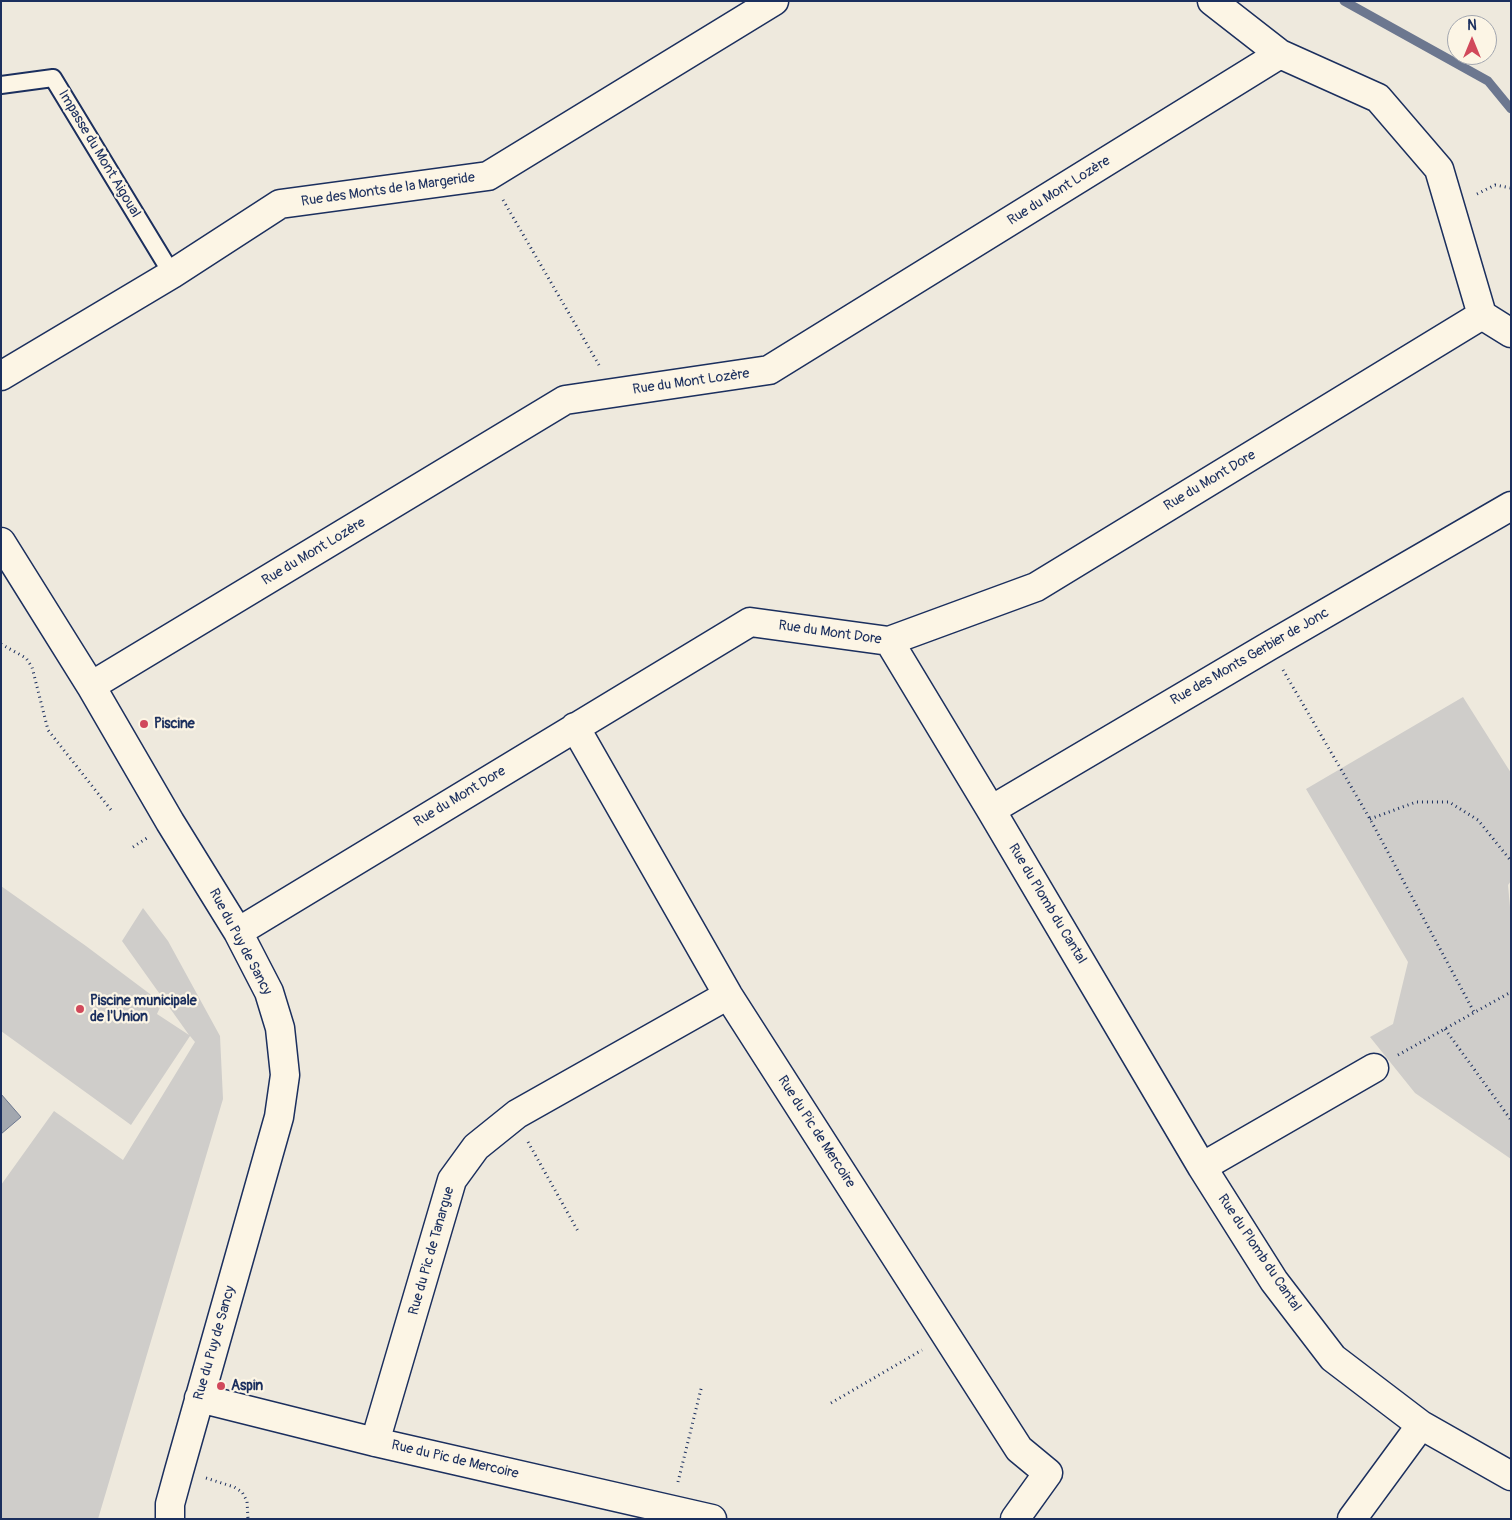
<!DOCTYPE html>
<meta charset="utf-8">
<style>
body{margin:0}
#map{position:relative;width:1512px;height:1520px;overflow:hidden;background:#eee9dd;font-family:Pangolin,sans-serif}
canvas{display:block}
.frame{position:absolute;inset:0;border:2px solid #1b2f5e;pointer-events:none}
.north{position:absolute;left:1447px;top:15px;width:50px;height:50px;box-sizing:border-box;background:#fcf5e5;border:1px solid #a2a6af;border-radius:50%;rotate:0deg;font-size:14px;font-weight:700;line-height:20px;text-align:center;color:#1b2f5e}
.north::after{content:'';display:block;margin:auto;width:18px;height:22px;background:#d1495b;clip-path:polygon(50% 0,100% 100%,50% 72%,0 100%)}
</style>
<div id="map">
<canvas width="1512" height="1520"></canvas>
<div class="frame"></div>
<div class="north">N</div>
</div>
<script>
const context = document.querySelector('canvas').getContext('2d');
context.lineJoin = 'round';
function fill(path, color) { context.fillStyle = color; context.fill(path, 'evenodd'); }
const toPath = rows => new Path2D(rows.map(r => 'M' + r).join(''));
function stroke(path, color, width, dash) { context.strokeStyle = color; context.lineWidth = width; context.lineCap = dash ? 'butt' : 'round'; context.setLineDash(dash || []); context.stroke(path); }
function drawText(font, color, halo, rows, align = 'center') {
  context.font = font + ' Pangolin,sans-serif'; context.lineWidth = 4.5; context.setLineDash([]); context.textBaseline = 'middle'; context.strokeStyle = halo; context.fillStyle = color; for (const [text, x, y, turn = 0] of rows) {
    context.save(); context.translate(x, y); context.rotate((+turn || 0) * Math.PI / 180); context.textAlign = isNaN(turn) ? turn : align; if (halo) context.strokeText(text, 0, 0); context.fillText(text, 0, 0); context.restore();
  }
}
fill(toPath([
 [1463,697,1511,773,1511,881,1508,885,1511,918,1511,1159,1415,1093,1370,1037,1393,1024,1408,962,1306,789],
 [1,886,86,946,162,1003,157,1014,189,1035,122,941,143,908,168,941,220,1036,223,1099,98,1519,1,1519,1,1185,54,1111,123,1160,195,1042,190,1036,131,1125,1,1031]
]), '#cfcdca');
const water = toPath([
 [1,1094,21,1117,1,1134,1,1094]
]);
fill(water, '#a2a7af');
stroke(water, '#6c778f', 1);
stroke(toPath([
 [1344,1,1488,81,1511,109]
]), '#6c778f', 9);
const lane = toPath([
 [1,85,53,78,172,274]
]);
const street = toPath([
 [1212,1,1280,54,1378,98,1439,169,1482,315,1511,333],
 [1,376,172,274,280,204,488,176,774,1],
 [1,542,91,686,170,822,238,932,269,992,280,1028,285,1075,279,1117,179,1471,170,1504,170,1519],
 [889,641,991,810,1202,1167,1274,1281,1333,1358,1421,1425,1511,1476],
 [91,686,565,400,769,370,1280,54],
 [575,727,728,995,1019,1449,1048,1473,1015,1519],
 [991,810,1269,646,1511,506],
 [238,932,750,622,889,641,1036,587,1482,315],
 [1202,1167,1374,1068],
 [199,1398,375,1442,712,1519],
 [375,1442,452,1180,476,1147,517,1114,728,995],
 [1352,1519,1421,1425]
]);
stroke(lane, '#1b2f5e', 20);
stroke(street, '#1b2f5e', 31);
stroke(toPath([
 [1477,194,1495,185,1511,188],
 [503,200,599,365],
 [1,644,26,658,32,667,48,730,111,810],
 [1283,670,1370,819,1474,1012],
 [1370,819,1416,802,1449,802,1478,820,1511,861],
 [133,847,147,838],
 [1445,1029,1511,1120],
 [1398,1055,1511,992],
 [528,1142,579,1233],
 [831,1403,922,1350],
 [206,1478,234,1487,242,1492,247,1501,248,1519],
 [678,1482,702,1385]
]), '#1b2f5e', 3, [1, 4]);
stroke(lane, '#fcf5e5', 16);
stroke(street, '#fcf5e5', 28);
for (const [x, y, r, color] of [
 [144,724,5,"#d1495b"],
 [80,1009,5,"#d1495b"],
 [221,1386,5,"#d1495b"]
]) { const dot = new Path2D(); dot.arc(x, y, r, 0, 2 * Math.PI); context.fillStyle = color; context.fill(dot); stroke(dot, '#fcf5e5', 2); }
drawText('14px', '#1b2f5e', '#fcf5e5', [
 ["Impasse du Mont Aigoual",99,154,59],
 ["Rue des Monts de la Margeride",388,190,-8],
 ["Rue du Mont Lozère",1059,191,-32],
 ["Rue du Mont Lozère",691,382,-8],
 ["Rue du Mont Dore",1210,481,-31],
 ["Rue du Mont Lozère",314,552,-31],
 ["Rue du Mont Dore",830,633,8],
 ["Rue des Monts Gerbier de Jonc",1250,657,-30],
 ["Rue du Mont Dore",460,797,-31],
 ["Rue du Plomb du Cantal",1047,904,59],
 ["Rue du Puy de Sancy",240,942,62],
 ["Rue du Pic de Mercoire",816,1132,57],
 ["Rue du Pic de Tanargue",432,1251,-74],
 ["Rue du Plomb du Cantal",1259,1253,56],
 ["Rue du Puy de Sancy",215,1343,-74],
 ["Rue du Pic de Mercoire",455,1460,13]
]);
drawText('bold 14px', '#1b2f5e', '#fcf5e5', [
 ["Piscine",154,724],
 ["Piscine municipale",90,1001],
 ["de l'Union",90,1017],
 ["Aspin",231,1386]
], 'left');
</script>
